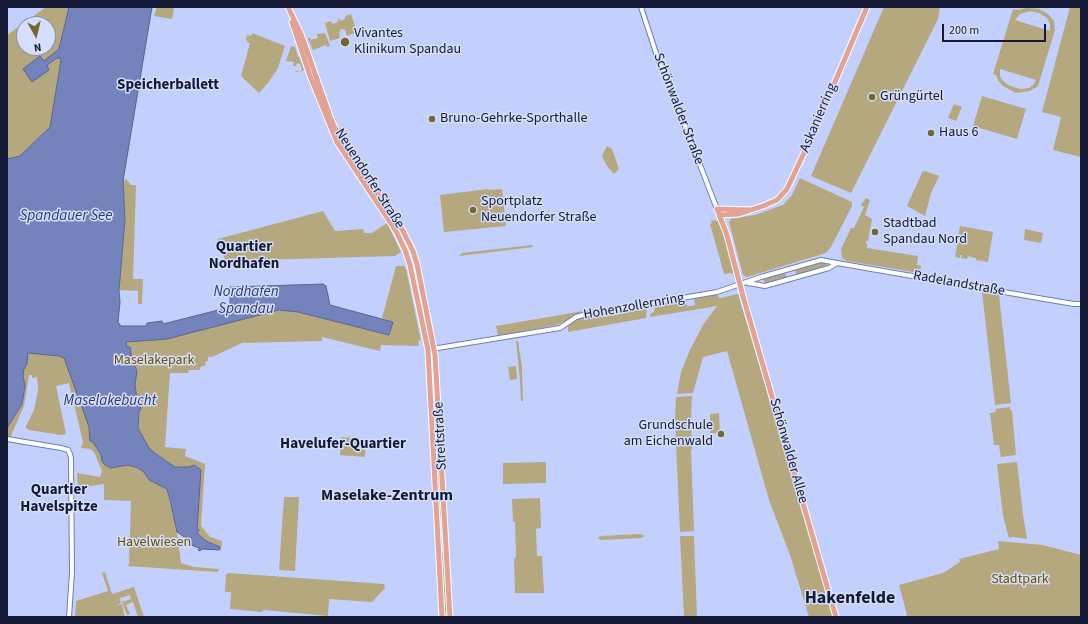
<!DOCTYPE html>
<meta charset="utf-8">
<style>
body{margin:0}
#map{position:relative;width:1088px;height:624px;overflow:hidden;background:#c3d0fd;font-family:"Source Sans 3",sans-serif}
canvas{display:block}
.frame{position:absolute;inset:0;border:8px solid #141a35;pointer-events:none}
.north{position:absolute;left:16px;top:16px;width:40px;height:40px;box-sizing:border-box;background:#d5defc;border:1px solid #8890ac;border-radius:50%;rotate:172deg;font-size:11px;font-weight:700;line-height:16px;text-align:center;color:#141a35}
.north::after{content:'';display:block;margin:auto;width:14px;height:18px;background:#746532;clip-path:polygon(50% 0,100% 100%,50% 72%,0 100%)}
.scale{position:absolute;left:942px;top:24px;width:104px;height:18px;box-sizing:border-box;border:2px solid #141a35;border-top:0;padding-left:5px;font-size:12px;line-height:14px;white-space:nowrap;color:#141a35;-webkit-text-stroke:3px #d5defc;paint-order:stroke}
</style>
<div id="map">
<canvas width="1088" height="624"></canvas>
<div class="frame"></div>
<div class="north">N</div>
<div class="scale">200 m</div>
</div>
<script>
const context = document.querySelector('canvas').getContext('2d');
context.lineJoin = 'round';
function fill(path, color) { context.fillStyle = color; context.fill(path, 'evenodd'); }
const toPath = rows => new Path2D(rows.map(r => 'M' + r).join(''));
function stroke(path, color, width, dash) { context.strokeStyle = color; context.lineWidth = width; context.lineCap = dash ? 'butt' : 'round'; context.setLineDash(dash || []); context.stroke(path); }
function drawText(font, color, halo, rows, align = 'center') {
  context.font = font + ' "Source Sans 3",sans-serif'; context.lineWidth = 3; context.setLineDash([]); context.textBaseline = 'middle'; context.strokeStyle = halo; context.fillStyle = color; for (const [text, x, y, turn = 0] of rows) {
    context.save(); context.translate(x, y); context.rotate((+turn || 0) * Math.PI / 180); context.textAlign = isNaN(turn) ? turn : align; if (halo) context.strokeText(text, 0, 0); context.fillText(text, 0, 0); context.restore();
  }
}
fill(toPath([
 [46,7,69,7,59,49,44,61,40,56,49,69,47,65,57,58,60,58,61,60,50,127,20,156,7,159,7,35],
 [24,24,48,24,48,48,24,48],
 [157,7,174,8,172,19,154,16],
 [884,7,940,7,938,19,851,193,811,176],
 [1070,7,1081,7,1081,157,1053,150,1061,117,1042,112],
 [1027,8,1039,9,1048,14,1054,21,1055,30,1038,86,1030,91,1016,93,1003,86,998,80,996,75,993,74,1013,9,1018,10],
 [1030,11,1039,13,1047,18,1050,24,1050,31,1015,20,1020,14],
 [1000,69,1036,80,1033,85,1029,88,1021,89,1016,88,1008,85,1002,80,1000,76],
 [351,14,357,32,347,36,345,30,341,29,339,33,340,38,330,41,325,23,331,21,332,24,338,22,338,19,339,18,340,21,345,19,345,16],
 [252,33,285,46,278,68,268,83,259,93,241,76,250,43,248,43,246,39,247,35,251,36,250,40],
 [325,33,330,46,327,47,326,45,313,50,308,38,310,38,311,40,313,39,318,38,317,34],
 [291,46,295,47,298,57,299,57,304,70,300,72,295,72,296,71,300,72,302,69,300,64,297,63,296,66,293,66,294,62,286,61],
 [982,96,1026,109,1017,139,973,126],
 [954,104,962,107,956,121,948,118],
 [607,146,612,149,619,169,614,174,607,166,602,156],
 [925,171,939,176,931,193,925,216,907,206,921,175,922,172],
 [800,178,852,202,852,206,831,247,827,252,823,254,747,277,743,275,729,222,731,219,755,215,783,205,792,195],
 [126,179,131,185,136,185,133,279,143,279,142,304,138,304,138,291,119,290,125,219,123,181],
 [488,189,489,190,502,189,506,226,444,232,440,195],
 [866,198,870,200,865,215,872,219,868,241,866,241,866,243,867,244,867,248,918,256,917,265,921,266,920,273,847,261,842,258,841,249,851,228,854,228,864,207,861,205],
 [323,211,335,231,363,229,364,233,372,233,387,223,401,252,395,256,226,261,217,243,218,239],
 [711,220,718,221,719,225,721,225,735,274,730,273,724,274,710,224,712,223],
 [960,226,993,232,988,262,982,261,983,259,981,261,976,260,976,258,968,256,967,259,961,258,962,255,960,255,960,258,955,257],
 [1025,229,1043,233,1041,243,1024,240],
 [532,245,533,247,459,256,462,253],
 [826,262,827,266,796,275,795,269,815,263],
 [414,265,419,285,430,342,412,266],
 [396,266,404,266,406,269,421,341,418,340,419,346,381,345,380,351,322,337,322,341,242,343,212,357,208,357,208,361,206,361,205,366,201,366,200,370,189,370,188,373,170,373,165,447,186,449,185,456,205,464,201,526,210,537,222,541,221,551,219,550,220,547,218,546,206,541,197,533,194,465,189,467,175,467,156,454,149,448,138,428,139,412,141,408,137,399,135,385,137,371,132,360,130,347,127,347,126,342,167,339,269,312,289,310,389,335,393,322,382,318],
 [785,272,787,278,766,284,763,279],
 [982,292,999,295,1011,403,995,405],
 [715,294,720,298,738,294,834,617,809,617,790,555,769,500,727,351,703,357,693,393,677,394,681,372,690,350,703,325,717,306,650,317,651,313,654,312,655,307,653,307,653,306,655,305,686,300,687,306,692,306,695,305,694,298],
 [646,306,650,308,647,309,646,318,568,332,568,326,570,324,580,318,594,315,595,318,621,314,620,311],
 [583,311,566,321,556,325,498,336,496,326],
 [516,341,518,341,522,367,523,401,521,401,520,380],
 [28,353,59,356,64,358,84,413,89,427,89,435,101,455,102,461,111,468,128,465,139,468,143,471,149,480,167,489,177,532,181,563,194,567,219,569,218,572,127,566,129,564,131,501,104,500,104,484,78,488,77,473,100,477,102,471,94,452,90,449,81,448,83,442,69,383,56,386,66,434,61,435,29,430,26,428,26,426,34,410,38,390,37,377,32,378,32,375,29,375,24,406,7,445,7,428,22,404,25,386,23,376,24,369,27,364],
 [433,356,442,516,440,517,431,357],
 [516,366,517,379,510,380,508,367],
 [692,396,691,419,692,450,691,450,694,531,680,532,675,420,676,397],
 [1010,407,1010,410,1012,410,1016,455,1001,457,999,445,994,445,990,413,996,412,995,409],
 [719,413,720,433,710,433,710,414],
 [341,437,366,439,365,457,340,455],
 [546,462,546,483,503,484,503,463],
 [1017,462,1023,514,1027,539,1013,537,1009,538,1003,516,997,464],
 [284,497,299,497,295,571,279,570],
 [540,498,541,528,536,529,537,556,542,556,544,593,515,593,514,559,516,557,515,522,513,521,512,499],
 [640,534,645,536,641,538,600,540,598,537,601,536],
 [680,536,694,536,694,537,697,617,684,617],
 [998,541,1043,545,1081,555,1081,617,904,617,907,615,899,585,943,573,960,562,959,559,999,549],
 [441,553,445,553,448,617,445,617],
 [105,572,112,594,134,587,144,617,138,617,133,602,126,605,130,614,127,615,122,602,131,599,130,595,120,598,121,603,115,606,122,604,125,617,75,617,76,601,108,591,102,573],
 [229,573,384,584,385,588,372,602,329,599,328,616,264,610,261,612,230,609,231,592,225,592,226,575]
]), '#b5a87e');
const water = toPath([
 [69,7,152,7,123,181,125,219,119,290,120,302,118,323,120,324,120,326,146,326,147,323,162,321,163,324,230,307,230,287,323,284,326,286,330,305,393,322,389,335,298,312,279,310,167,339,126,342,127,347,130,347,132,360,137,371,135,385,137,399,141,408,139,412,138,428,149,448,156,454,175,467,189,467,194,465,201,470,197,529,199,530,197,533,206,541,220,547,219,550,202,549,200,551,198,550,199,548,191,545,183,536,177,532,170,500,167,489,149,480,143,471,138,468,128,465,111,468,105,465,102,461,101,455,93,442,90,441,89,427,84,413,64,358,59,356,28,353,27,364,24,369,23,376,25,386,22,404,7,428,7,159,20,156,50,127,61,60,60,58,57,58,47,65,49,70,32,82,23,69,40,56,44,61,59,49,69,7]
]);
fill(water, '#7483bb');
stroke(water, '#576493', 1);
const minor = toPath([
 [641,7,658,59,677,105,717,209],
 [748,283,765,286,829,268,837,263],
 [432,349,560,328,576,317,583,315,717,292,761,277,821,260,837,263,1050,300,1074,304,1081,304],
 [7,439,61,448,68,450,70,454,71,458,72,572,69,617]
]);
const major = toPath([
 [289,9,301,34,331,119,339,137,402,229,413,251,417,264,435,355,450,617],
 [292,22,310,76,337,142,396,231,405,250,410,265,428,350,442,617],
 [751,210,717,209,727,235,744,300,836,617],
 [719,215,739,214,763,206,777,200,787,189,811,138,867,7]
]);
stroke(minor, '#6c7dc1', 6);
stroke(major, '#fff', 7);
stroke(minor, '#fff', 4);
stroke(major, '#e2a295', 5);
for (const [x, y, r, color] of [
 [345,42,5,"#746532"],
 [872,97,4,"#746532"],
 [432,119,4,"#746532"],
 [931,133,4,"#746532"],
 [473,210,4,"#746532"],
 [875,232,4,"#746532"],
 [721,434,4,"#746532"]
]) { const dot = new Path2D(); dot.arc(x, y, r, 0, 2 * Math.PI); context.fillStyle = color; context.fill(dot); stroke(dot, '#d5defc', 1.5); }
drawText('14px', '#141a35', '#d5defc', [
 ["Vivantes",354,34],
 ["Klinikum Spandau",354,50],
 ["Grüngürtel",880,97],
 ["Bruno-Gehrke-Sporthalle",440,119],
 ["Haus 6",939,133],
 ["Sportplatz",481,202],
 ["Neuendorfer Straße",481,218],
 ["Stadtbad",883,224],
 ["Spandau Nord",883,240],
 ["Grundschule",713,426,"right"],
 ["am Eichenwald",713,442,"right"]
], 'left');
drawText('14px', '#141a35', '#d5defc', [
 ["Schönwalder Straße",678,109,69],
 ["Askanierring",819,118,-67],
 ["Neuendorfer Straße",369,179,57],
 ["Radelandstraße",959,284,10],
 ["Hohenzollernring",634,307,-10],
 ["Streitstraße",441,436,-93],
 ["Schönwalder Allee",788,451,74]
]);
drawText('14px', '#685300', '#d5defc', [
 ["Maselakepark",154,361],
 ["Havelwiesen",154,543],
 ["Stadtpark",1020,580]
]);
drawText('bold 15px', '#141a35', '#d5defc', [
 ["Speicherballett",168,86],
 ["Quartier",244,248],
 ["Nordhafen",244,265],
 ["Havelufer-Quartier",343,445],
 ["Quartier",59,491],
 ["Havelspitze",59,508]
]);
drawText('italic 15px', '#2b377c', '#d5defc', [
 ["Spandauer See",66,217],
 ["Nordhafen",246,293],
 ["Spandau",246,310],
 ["Maselakebucht",110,402]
]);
drawText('bold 16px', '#141a35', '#d5defc', [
 ["Maselake-Zentrum",387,496]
]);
drawText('bold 18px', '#141a35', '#d5defc', [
 ["Hakenfelde",850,599]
]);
</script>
